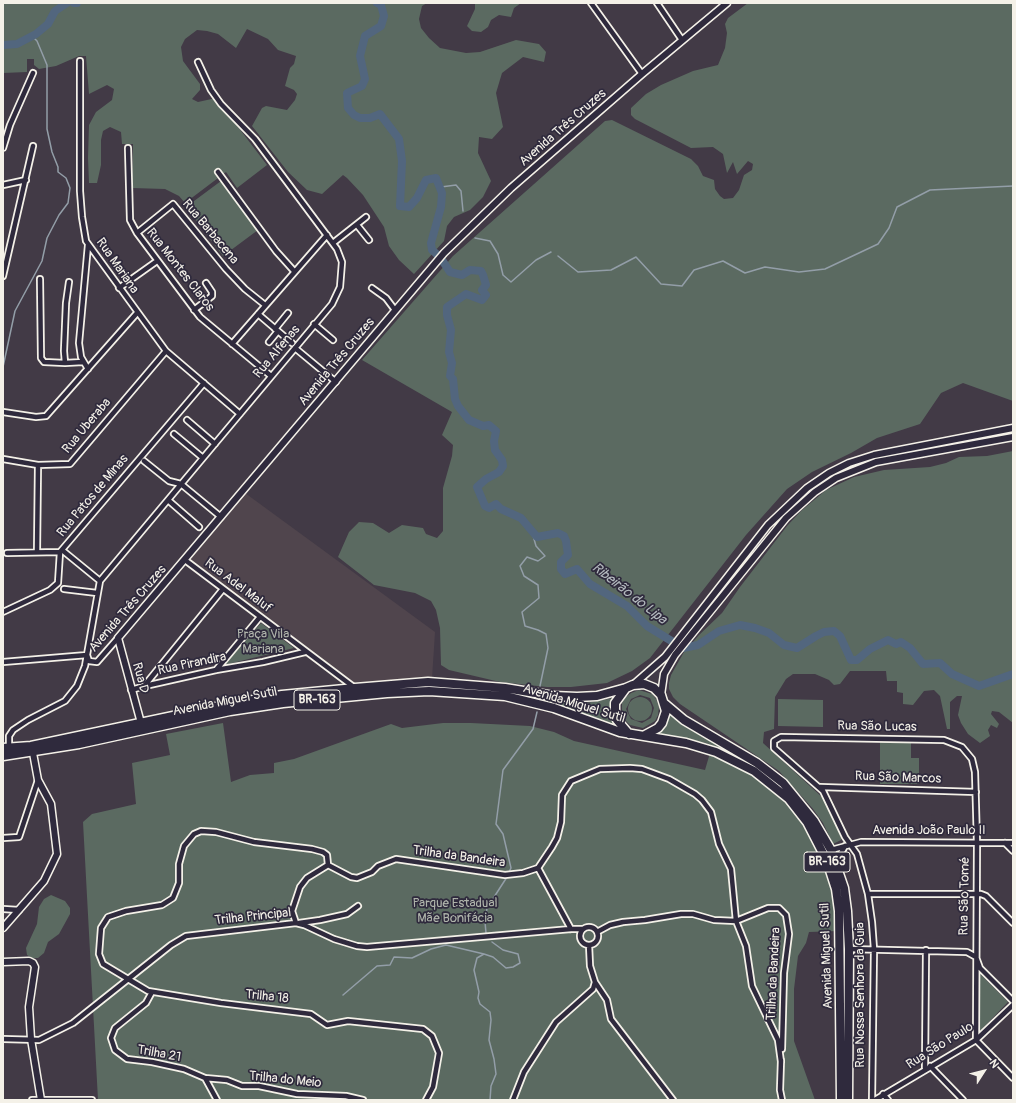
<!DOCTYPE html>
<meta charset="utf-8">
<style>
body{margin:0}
#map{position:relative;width:1016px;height:1103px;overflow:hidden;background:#423a46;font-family:Pangolin,sans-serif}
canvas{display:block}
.frame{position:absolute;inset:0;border:4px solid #f4f1e8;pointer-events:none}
.north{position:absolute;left:964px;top:1051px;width:40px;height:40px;-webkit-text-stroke:3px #2f2a3d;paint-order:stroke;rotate:54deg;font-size:11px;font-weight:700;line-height:16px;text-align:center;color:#f4f1e8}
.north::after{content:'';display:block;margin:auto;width:14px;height:18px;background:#f4f1e8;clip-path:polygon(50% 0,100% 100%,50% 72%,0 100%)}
</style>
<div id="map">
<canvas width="1016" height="1103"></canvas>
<div class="frame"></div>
<div class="north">N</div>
</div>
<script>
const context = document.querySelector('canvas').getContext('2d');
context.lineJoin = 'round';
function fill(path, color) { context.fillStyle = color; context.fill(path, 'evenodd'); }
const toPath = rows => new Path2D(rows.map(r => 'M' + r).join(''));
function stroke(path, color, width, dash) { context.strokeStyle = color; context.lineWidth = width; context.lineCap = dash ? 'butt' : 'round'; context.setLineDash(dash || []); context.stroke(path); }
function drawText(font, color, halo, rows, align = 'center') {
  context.font = font + ' Pangolin,sans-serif'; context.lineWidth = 3.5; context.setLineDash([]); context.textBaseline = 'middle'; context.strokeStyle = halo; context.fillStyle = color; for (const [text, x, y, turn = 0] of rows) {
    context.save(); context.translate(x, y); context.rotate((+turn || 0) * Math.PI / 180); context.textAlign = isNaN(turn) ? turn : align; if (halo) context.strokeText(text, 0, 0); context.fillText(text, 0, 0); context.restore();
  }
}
fill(toPath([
 [245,493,435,632,432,679,356,686,188,558]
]), '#50454d');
fill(toPath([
 [3,3,427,3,422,6,419,19,421,28,429,38,440,48,466,53,480,52,516,40,539,44,546,52,544,62,523,57,502,73,496,93,503,127,492,139,479,137,478,153,491,181,483,197,470,210,454,217,447,226,444,241,414,274,399,260,389,246,384,227,363,195,347,178,343,175,322,194,307,190,288,172,252,126,262,108,266,106,287,110,295,100,297,94,294,90,285,86,290,68,294,64,296,56,278,50,268,39,247,29,236,48,218,34,207,31,197,30,185,39,181,47,183,61,200,84,200,90,192,99,198,102,216,98,267,165,237,188,226,172,185,203,179,196,165,189,132,188,133,144,122,144,121,132,110,127,103,131,101,140,101,165,97,183,89,183,88,158,89,125,96,112,112,100,114,89,107,85,89,94,86,56,79,56,56,66,39,69,34,65,34,59,27,59,27,72,3,73],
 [475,3,521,3,514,8,511,17,499,15,491,20,488,27,481,32,472,31,467,26,475,9],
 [748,3,1013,3,1013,401,963,383,941,393,920,424,877,438,851,453,812,472,787,489,746,535,650,658,632,671,607,683,571,687,547,687,500,682,449,670,441,665,440,628,436,610,431,601,415,593,374,585,338,557,349,532,359,522,373,523,389,533,402,525,423,528,426,534,437,538,443,531,443,488,452,456,453,445,442,435,452,412,362,360,453,256,605,121,612,120,691,159,698,166,703,176,714,180,715,189,720,196,724,199,733,198,739,190,744,175,752,170,753,164,748,161,737,174,733,162,727,173,723,154,713,147,691,148,635,119,631,115,631,108,646,94,661,85,693,71,718,65,725,48,727,33,725,24,728,18],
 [221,181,258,230,223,256,186,207],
 [1013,451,1013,723,999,712,992,711,991,714,999,724,997,728,991,725,988,730,990,736,980,743,968,734,961,723,958,715,962,696,957,696,950,702,950,729,947,729,940,696,934,690,924,691,913,705,903,704,903,693,897,692,897,681,887,681,886,671,850,671,840,684,834,685,829,680,815,674,793,674,786,679,775,697,774,729,764,732,763,743,823,798,841,837,841,840,833,844,823,823,813,809,779,771,680,704,673,697,669,689,669,683,671,675,684,652,699,635,722,613,740,587,787,526,801,511,826,490,854,477,884,470,930,467,946,463,959,457,987,456],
 [261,623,294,648,224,665],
 [639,690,652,694,656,699,659,707,658,715,655,721,643,728,630,725,624,719,622,711,622,703,626,697,631,693],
 [640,695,650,698,654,708,651,718,642,723,631,719,626,709,631,699],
 '628 709a12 12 0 1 1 24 0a12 12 0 1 1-24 0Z',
 [614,698,618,727,544,700,568,703,586,703],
 [778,699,823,700,823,727,778,726],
 [668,713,682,724,728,751,706,743,655,733],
 [223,723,231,782,250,775,274,773,274,763,294,759,391,724,402,728,443,723,471,723,530,726,554,732,574,741,705,770,710,753,735,763,775,790,797,812,810,832,831,878,838,931,809,932,806,943,798,956,794,989,794,1041,815,1100,98,1100,83,822,92,814,136,804,132,763,170,755,166,734],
 [880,740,911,740,911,758,919,758,919,784,880,784],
 [51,895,65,901,70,908,70,914,59,934,48,942,44,953,38,958,32,958,27,955,26,948,37,924,39,907,44,899],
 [979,973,1008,1002,981,1030,979,1030,976,975]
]), '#5b6a61');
stroke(toPath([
 [441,187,456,185,461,191,463,211],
 [475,238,490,241,498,254,503,275,511,282,536,260,551,252],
 [558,256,578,272,611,270,636,257,661,284,682,286,694,270,723,261,745,273,765,267,799,272,825,269,878,244,889,228,897,207,930,190,1013,186],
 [3,367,15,311,42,261,47,238,59,215,68,203,70,188,66,178,58,172,58,167,52,152,47,129,47,65,37,41,32,36],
 [532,532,536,546,545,556,538,561,527,557,520,566,524,576,538,585,539,598,522,612,525,626,538,630,546,634,548,648,540,686],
 [509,872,511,868,503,834,496,824,503,770,533,729,537,712],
 [486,933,485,922,487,908,507,877],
 [343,995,377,966,390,965,394,957,412,958,431,949,446,945,484,954],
 [490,1100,491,1086,496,1074,494,1059,489,1040,491,1020,490,1012,480,1004,478,998,479,992,474,970,477,958,484,954,493,957,506,968,513,967,520,963,518,954,503,950,492,942]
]), '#939ea8', 1.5);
stroke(toPath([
 [74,3,77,3],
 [377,3,381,5,384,16,381,26,365,36,360,56,365,79,362,86,347,93,348,108,354,115,360,118,370,118,380,114,399,139,402,161,400,206,409,207,417,198,426,180,436,178,442,193,441,207,431,243,432,250,440,257,450,272,462,275,470,270,481,271,483,275,486,285,482,290,486,295,482,300,466,294,447,307,447,315,451,330,449,352,452,363,450,376,453,379,455,399,458,406,469,420,483,426,489,425,496,431,494,441,495,450,502,460,503,466,499,472,486,479,477,487,485,506,489,508,496,504,501,509,521,518,537,537,558,533,564,536,566,541,568,555,561,562,561,569,565,574,577,569,590,584,627,606,647,626,683,648,698,645,719,631,740,625,755,628,769,633,784,645,797,648,816,636,824,632,834,631,840,636,851,660,857,660,870,649,888,640,896,644,901,642,910,648,923,664,940,663,952,674,979,686,1013,674],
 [3,45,17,44,36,34,48,24,55,11,67,3]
]), '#52667e', 8);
const street = toPath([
 [591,3,642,74],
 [657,3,682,40],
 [80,61,80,191,82,217,86,241,166,351,240,414],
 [3,148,10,125,33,73],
 [128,148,130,220,137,233,200,317,271,376],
 [218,172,276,251,294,271],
 [3,185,26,180],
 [357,225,369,240],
 [137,233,173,204,226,269,245,289,265,305],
 [333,243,366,217],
 [3,276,33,146],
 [40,279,41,358,44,362,65,363],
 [69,282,66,303,64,351,65,363,83,362],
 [119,288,157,261],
 [372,288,386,298,395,310],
 [194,310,212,296,212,292,206,283],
 [258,314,292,343],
 [314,324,333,340],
 [275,329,288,313],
 [269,342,278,331],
 [232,344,327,235],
 [295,348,336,382],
 [88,369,81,357,79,343,88,245],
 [3,412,36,417,46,416,137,313],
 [187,420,215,444],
 [174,434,203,458],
 [3,459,38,465,70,464,166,351],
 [144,461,169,481,181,484,221,517],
 [168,500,199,527],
 [62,550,100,581],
 [37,552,38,465],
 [7,553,60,552],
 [185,560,355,688],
 [64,589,97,593],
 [3,612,50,590,58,583,60,552,204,383],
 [87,655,89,661,97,662,118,638],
 [3,662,87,655],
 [216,670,260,617],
 [145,685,223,589],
 [131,690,145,686,216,670,263,662,305,652],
 [9,748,9,736,13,730,28,720,65,701,77,686,85,666,100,581,332,304,340,287,342,262,337,249,255,139,221,104,211,90,198,62],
 [820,787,976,792],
 [3,838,19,837,38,780],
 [1005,843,1013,851],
 [831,850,861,842,1013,843],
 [836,862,845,846],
 [328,865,351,877,357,878,372,872,378,866,396,859,505,875,523,873,538,868,552,847,557,838,561,822,562,795,571,781,600,769,630,768,642,769,669,779,695,794,702,800,711,812,719,844,731,869,736,921,746,946,752,986,778,1040,781,1062],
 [538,868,571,929],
 [868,894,981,894,986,896,1013,923],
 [3,909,19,910],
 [296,923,292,911,300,887,307,878,328,865,327,855,323,852,312,849,254,842,216,832,201,831,194,834,184,846,179,864,179,883,173,898,162,905,126,911,108,917,101,928,99,954,103,964,148,991,221,1003,311,1014,327,1025,348,1021,423,1029,432,1036,439,1053,433,1087,426,1100],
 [299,923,320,920,347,914,358,906],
 '580 936a9 9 0 1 1 18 0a9 9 0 1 1-18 0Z',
 [597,932,610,925,623,922,645,920,681,914,693,914,714,920,736,921,768,908,779,908,786,915,789,934,784,973,782,1049],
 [849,949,967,952,976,957,980,968,1013,1001],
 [595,982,607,1000,611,1019,673,1100],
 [152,992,146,1003,115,1028,111,1038,115,1050,127,1059,152,1062,184,1069,205,1078,227,1080,242,1086,259,1086,297,1094,346,1096,363,1100],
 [3,1039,39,1040,73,1023,171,945,186,936,296,923,304,925,334,939,357,946,367,947,571,929,582,929],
 [781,1060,780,1090,782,1100],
 [930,1066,963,1100],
 [925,1068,926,950],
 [205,1078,217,1100],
 [883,1094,888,1100],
 [32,1100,92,1100],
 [513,1100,524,1072,556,1022,593,989,595,982,590,966,589,945],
 [872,1100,874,949,872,922,868,894,857,854,845,837,823,791,774,748,774,741,781,737,944,740,962,747,972,759,975,772,977,843,976,1040,1013,1078],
 [875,1100,976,1040,1013,1005]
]);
const secondary = toPath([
 [633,685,665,657,768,525,807,488,829,473,849,463,874,455,1013,428],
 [661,695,664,674,675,655,786,518,815,492,836,478,876,462,1013,437],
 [141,723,118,638,444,253,511,188,642,74,727,3],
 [3,928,44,881,57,854,51,804,38,780,33,753],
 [3,962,29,961,33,963,35,967,29,1007,31,1039,41,1100]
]);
const highway = toPath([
 [665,704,684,720,757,763,783,783,814,821,831,850,844,888,847,911,849,949,848,1100],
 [629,734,617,720,615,715,615,703,626,688,633,685,644,684,654,688,661,695,666,711,662,723,658,728,645,735],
 [3,748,31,746,230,704,282,695,355,688,428,682,505,688,554,696,577,697,597,696,626,688],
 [3,756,79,744,230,711,283,703,387,693,429,691,505,696,554,708,620,732,686,743,716,752,754,771,789,799,807,822,827,861,836,889,839,911,841,1100]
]);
stroke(street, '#f4f1e8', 8);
stroke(secondary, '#f4f1e8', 9);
stroke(highway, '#f4f1e8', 11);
stroke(street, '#2f2a3d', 4.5);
stroke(secondary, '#2f2a3d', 6);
stroke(highway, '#2f2a3d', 8);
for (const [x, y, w] of [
 [317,700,46],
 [827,862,46]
]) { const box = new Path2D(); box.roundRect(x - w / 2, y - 10, w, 20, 3); context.fillStyle = '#2f2a3d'; context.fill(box); stroke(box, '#f4f1e8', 1); }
drawText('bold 12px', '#f4f1e8', null, [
 ["BR-163",317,700],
 ["BR-163",827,862]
]);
drawText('13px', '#f4f1e8', '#2f2a3d', [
 ["Avenida Três Cruzes",563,128,-41],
 ["Rua Barbacena",210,232,50],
 ["Rua Mariana",117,266,55],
 ["Rua Montes Claros",180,270,52],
 ["Rua Alfenas",277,352,-50],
 ["Avenida Três Cruzes",337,362,-50],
 ["Rua Uberaba",87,426,-50],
 ["Rua Patos de Minas",93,496,-50],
 ["Rua Adel Maluf",238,586,37],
 ["Avenida Três Cruzes",128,609,-49],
 ["Rua Pirandira",192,664,-12],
 ["Rua D",140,678,75],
 ["Avenida Miguel Sutil",225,702,-11],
 ["Avenida Miguel Sutil",574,704,17],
 ["Rua São Lucas",877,727,1],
 ["Rua São Marcos",898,778,2],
 ["Avenida João Paulo II",929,831],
 ["Trilha da Bandeira",459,857,8],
 ["Rua São Tomé",965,896,-89],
 ["Trilha Principal",253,917,-6],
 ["Avenida Miguel Sutil",827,956,-92],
 ["Trilha da Bandeira",774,974,-87],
 ["Rua Nossa Senhora da Guia",861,995,-90],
 ["Trilha 18",267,997,6],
 ["Rua São Paulo",940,1046,-32],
 ["Trilha 21",159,1054,10],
 ["Trilha do Meio",285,1080,6]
]);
drawText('13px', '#afb4ab', '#2f2a3d', [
 ["Praça Vila",263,635],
 ["Mariana",263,650],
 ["Parque Estadual",455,904],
 ["Mãe Bonifácia",455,919]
]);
drawText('italic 14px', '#b3b9be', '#2f2a3d', [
 ["Ribeirão do Lipa",629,594,38]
]);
</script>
